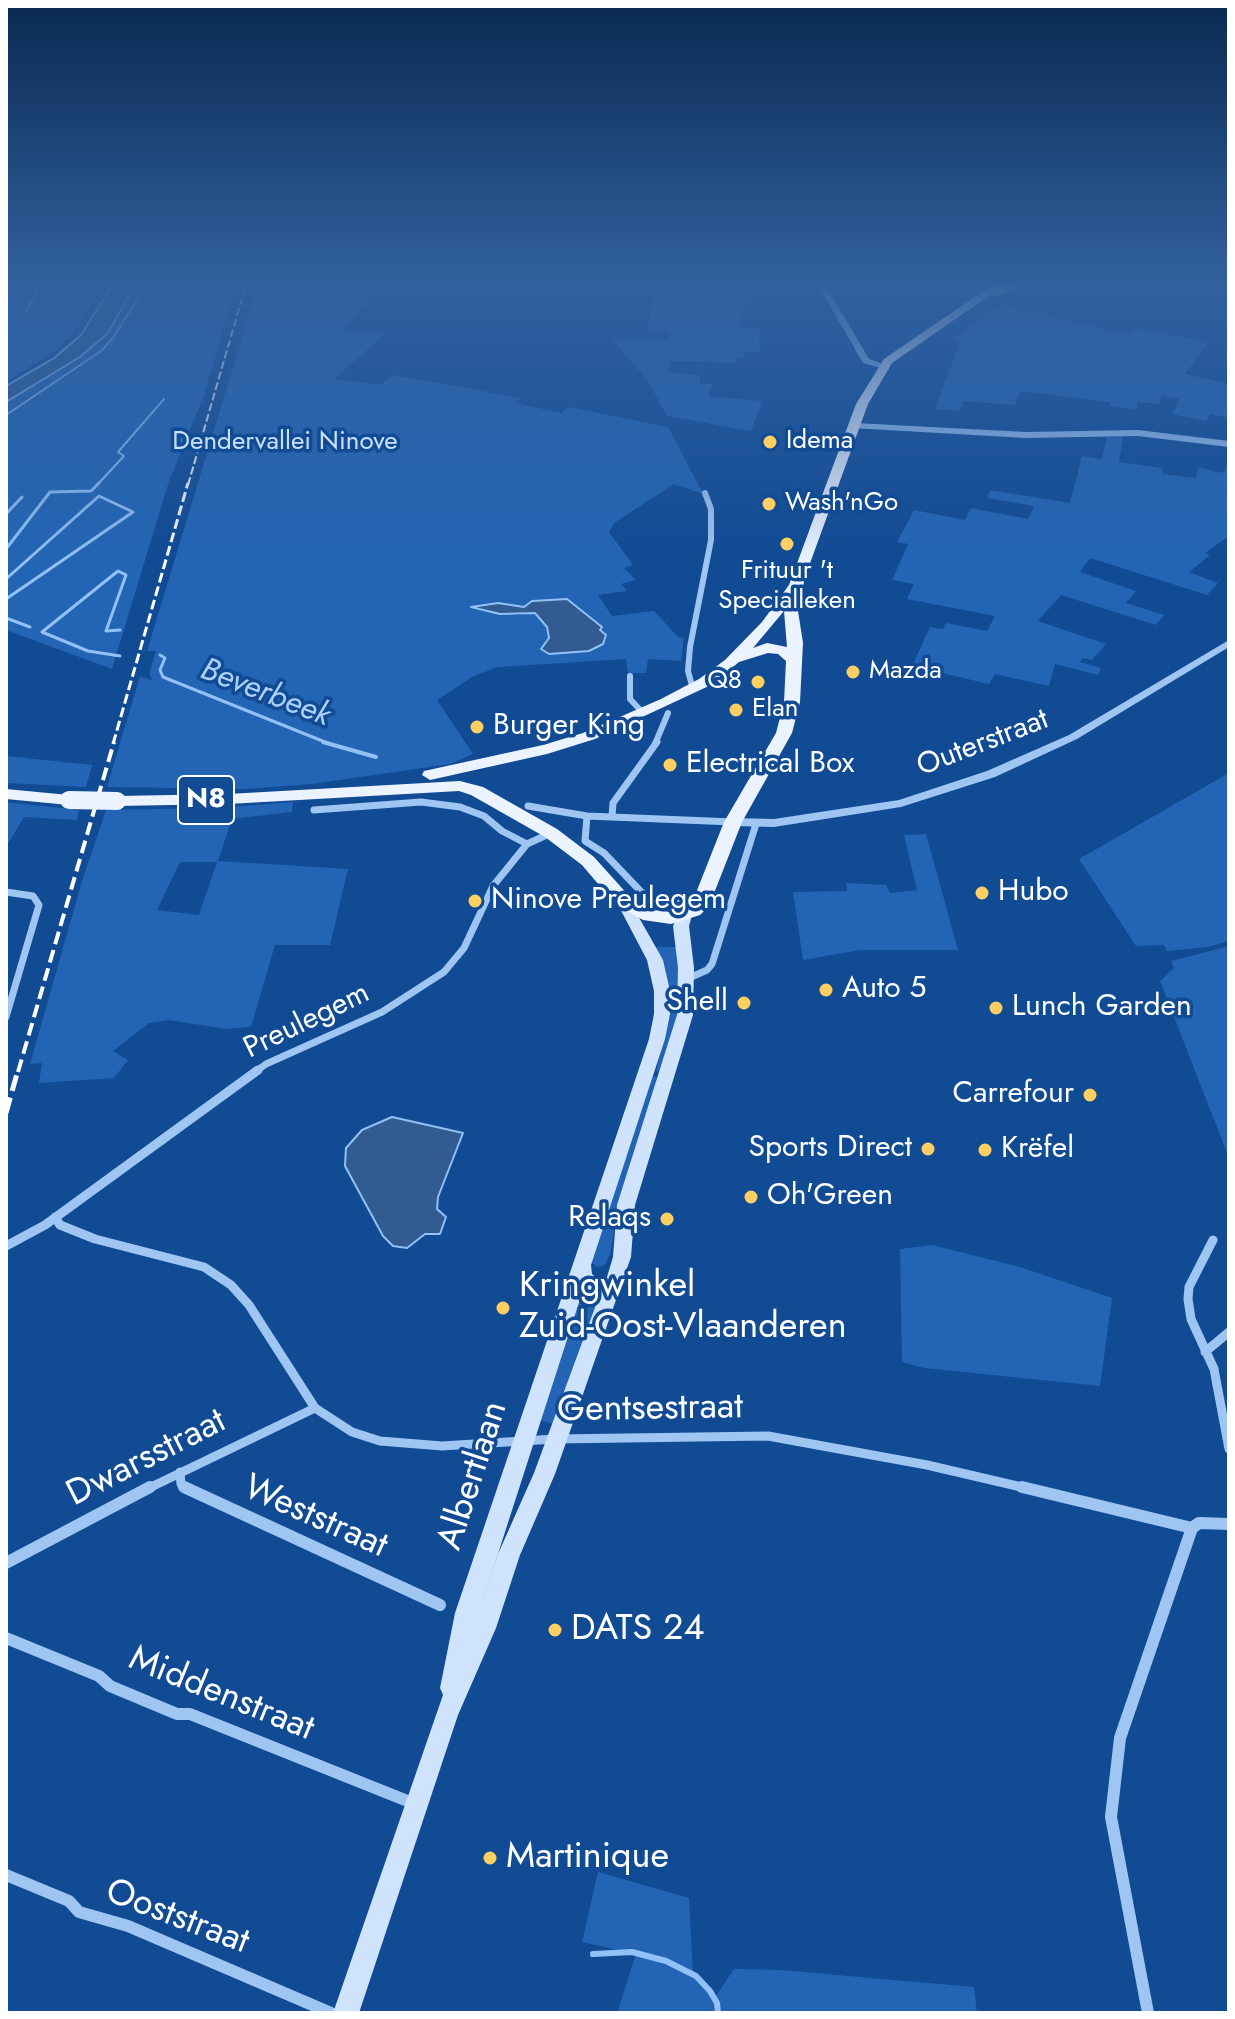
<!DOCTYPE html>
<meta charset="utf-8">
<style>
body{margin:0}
#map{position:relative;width:1235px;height:2019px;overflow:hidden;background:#114b94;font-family:Jost,sans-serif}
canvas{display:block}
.frame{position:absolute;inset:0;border:8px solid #fff;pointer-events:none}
</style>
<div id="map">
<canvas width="1235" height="2019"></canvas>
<div class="frame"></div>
</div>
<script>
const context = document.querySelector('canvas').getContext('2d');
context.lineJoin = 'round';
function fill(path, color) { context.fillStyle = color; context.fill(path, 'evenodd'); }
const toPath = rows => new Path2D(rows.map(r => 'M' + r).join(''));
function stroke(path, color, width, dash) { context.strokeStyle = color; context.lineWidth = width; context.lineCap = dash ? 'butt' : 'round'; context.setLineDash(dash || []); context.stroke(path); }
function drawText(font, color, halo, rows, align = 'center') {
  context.font = font + ' Jost,sans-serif'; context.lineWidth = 7; context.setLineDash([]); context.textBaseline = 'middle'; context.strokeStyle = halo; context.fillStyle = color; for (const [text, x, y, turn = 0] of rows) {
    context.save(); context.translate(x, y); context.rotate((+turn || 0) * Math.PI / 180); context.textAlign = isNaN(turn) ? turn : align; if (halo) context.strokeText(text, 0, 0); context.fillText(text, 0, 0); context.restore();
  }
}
fill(toPath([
 [6,281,107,281,77,328,56,350,6,382],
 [137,281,237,281,204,395,169,481,112,669,6,630,6,402,80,357,108,333],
 [283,281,363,281,349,289,377,291,342,330,385,334,334,379,380,385,393,375,521,398,516,403,561,413,569,407,668,427,703,494,674,484,614,523,609,532,633,565,624,568,636,580,621,584,627,591,598,595,612,616,654,611,678,637,684,638,681,661,648,659,646,673,628,673,626,659,498,667,474,676,437,700,473,754,450,764,312,784,244,789,107,787,140,676,153,681,149,674,156,651,147,651,255,295,268,296],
 [567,599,601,627,599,630,549,638,544,620,535,613,517,615,490,609,485,604,524,608,545,600],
 [674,281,757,282,751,304,744,306,753,309,744,309,737,327,761,329,760,334,767,334,759,337,760,352,745,352,745,357,737,357,737,363,671,361,669,372,701,376,699,383,713,384,708,396,762,401,751,431,667,416,646,378,612,339,668,341,669,331,647,330,654,296,673,297],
 [1001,305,1129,335,1138,329,1208,342,1185,374,1229,384,1229,418,1211,414,1206,421,1172,414,1179,399,1162,395,1159,404,1138,402,1137,410,1110,406,1110,402,1021,391,1015,405,963,401,960,411,935,409,960,342,953,339],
 [1107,437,1123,437,1119,462,1162,468,1163,474,1196,478,1198,467,1221,473,1229,466,1229,536,1205,553,1210,555,1189,572,1218,583,1207,595,1090,558,1080,572,1136,591,1126,603,1164,615,1156,625,1061,595,1038,621,1106,644,1092,660,1083,658,1080,662,1101,668,1098,675,1055,664,1049,686,995,674,989,684,912,666,930,627,943,629,946,623,987,631,995,616,907,599,914,584,892,580,908,544,897,542,914,510,965,520,971,508,1028,519,1034,506,987,498,990,490,1070,503,1082,456,1102,459],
 [6,756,92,765,86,787,6,783],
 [1229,773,1229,941,1208,947,1167,951,1164,945,1136,946,1079,859],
 [6,802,79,810,77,820,24,817,6,847],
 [293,802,292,812,232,819,218,861,348,869,330,945,275,945,251,1027,226,1029,169,1020,149,1023,113,1051,128,1060,114,1078,39,1083,42,1063,30,1064,82,881,106,810,216,808],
 [180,862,217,862,199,915,157,910],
 [926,834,958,950,860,950,803,960,793,892,847,891,846,883,886,885,890,893,917,890,904,835],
 [1229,946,1229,1158,1160,981,1174,968,1171,961],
 [655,947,676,947,678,959,678,1019,662,1072,656,1071,667,1025],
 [653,1076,657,1077,655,1082,660,1083,615,1221,611,1251,605,1265,597,1267,591,1262],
 [932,1245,1020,1267,1112,1298,1100,1386,924,1368,902,1362,900,1249],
 [578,1298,604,1302,554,1424,539,1420],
 [598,1872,689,1898,693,1975,714,1999,734,1969,780,1970,974,1987,977,2013,617,2013,636,1954,582,1942]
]), '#2365b4');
const water = toPath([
 [115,281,137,281,108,333,80,357,6,402,6,386,54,358,81,335,115,281],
 [567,599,602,627,600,630,606,635,603,644,589,651,549,654,541,649,549,638,547,627,535,613,500,614,471,607,498,603,524,607,532,601,567,599],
 [392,1117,463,1133,438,1197,437,1209,446,1217,440,1234,425,1234,407,1248,393,1246,383,1236,345,1166,346,1148,362,1130,392,1117]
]);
fill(water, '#315b91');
stroke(water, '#91c1f6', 2);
stroke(toPath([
 [26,311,42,281],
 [6,415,101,351,114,337,148,281],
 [97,485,124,456,118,452,164,399]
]), '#91c1f6', 2);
stroke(toPath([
 [6,514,22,497],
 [6,549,50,492,91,491,99,483],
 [6,579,99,496,133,512,6,599],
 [6,618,30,627],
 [42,632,118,571,126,575,106,631,120,630],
 [42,632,88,651,120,656],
 [160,655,165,658,160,670,163,677,330,744]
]), '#91c1f6', 3);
stroke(toPath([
 [323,742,376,757]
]), '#91c1f6', 4);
stroke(toPath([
 [593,1954,632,1952,666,1961,696,1976,710,1991,717,2003,718,2013]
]), '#91c1f6', 6);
stroke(toPath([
 [747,281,821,285]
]), '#9fc6f3', 5);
stroke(toPath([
 [630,676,630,699,643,713],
 [693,689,688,671,690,647,711,540,711,509,705,493],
 [655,744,668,713]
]), '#9fc6f3', 6);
stroke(toPath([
 [528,806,587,816,733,822],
 [314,810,421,802,460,807,484,816,502,831,527,844],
 [587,816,585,841,604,853,649,900,666,903,688,896],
 [612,817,613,803,657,742],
 [6,892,33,896,39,905,6,1017],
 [687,979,707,970,712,964,756,824],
 [255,1072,266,1064,382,1012,444,972,464,948,493,886,527,844,551,833]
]), '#9fc6f3', 7);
stroke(toPath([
 [55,1217,60,1225,95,1239,204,1267,231,1285,249,1305,315,1408,352,1432,380,1441,442,1446,555,1439,768,1436,927,1465,1030,1489],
 [1213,1240,1189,1287,1188,1299,1191,1319,1214,1369,1229,1449],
 [6,1246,45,1225,258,1070],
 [1205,1352,1229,1332],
 [180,1472,181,1484,186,1489],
 [147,1489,315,1408]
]), '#9fc6f3', 9);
stroke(toPath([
 [184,1487,440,1605],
 [1022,1487,1192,1528,1199,1523,1229,1524],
 [6,1563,150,1487],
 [6,1638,99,1676,110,1686,177,1714,190,1714,415,1804],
 [6,1875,69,1901,79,1912,128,1926,331,2013],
 [1148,2013,1111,1817,1120,1738,1192,1528]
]), '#9fc6f3', 12);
fill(toPath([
 [816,281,823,281,869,359,889,366,889,370,863,363,816,281],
 [855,423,1026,432,1138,430,1229,441,1229,447,1138,436,1026,438,852,428,851,426,855,423],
 [1229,640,1229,647,1077,739,995,777,901,807,774,827,733,826,727,822,733,818,774,819,899,800,987,771,1069,735,1229,640]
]), '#9fc6f3');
fill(toPath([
 [623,896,628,898,663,960,670,991,670,1014,665,1039,591,1265,592,1274,598,1279,607,1277,613,1257,617,1205,677,1015,678,968,673,926,680,911,685,910,692,915,689,926,694,968,693,1015,635,1205,631,1257,555,1474,520,1555,496,1628,458,1715,359,2013,333,2013,443,1695,440,1688,455,1613,649,1039,654,1014,654,991,647,960,616,901,623,896],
 [583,1290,600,1294,534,1473,498,1554,476,1622,583,1290]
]), '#cfe3fd');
fill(toPath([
 [998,281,1009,281,1001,288,1021,281,1034,281,998,296,990,295,892,363,868,404,805,577,798,611,803,643,800,702,792,733,742,822,709,906,700,915,671,924,643,920,616,905,582,865,545,837,471,795,459,791,228,804,117,806,108,801,117,796,228,794,460,781,483,787,557,829,594,857,630,897,654,910,670,912,686,907,692,903,724,822,776,733,784,702,786,661,778,654,768,653,739,662,711,685,595,739,547,754,430,780,422,775,424,771,543,745,583,733,661,699,699,679,725,660,762,622,789,585,856,404,884,359,998,281],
 [784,611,787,647,767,643,753,648,784,611],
 [6,789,69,795,78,800,69,805,6,799,6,789]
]), '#ebf3ff');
stroke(toPath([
 [188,485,247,281]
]), '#fff', 2, [8, 3]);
stroke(toPath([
 [113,744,188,483]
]), '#fff', 3, [10, 4]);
stroke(toPath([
 [18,1072,114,742]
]), '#fff', 4, [13, 6]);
stroke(toPath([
 [6,1113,18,1070]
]), '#fff', 5, [16, 7]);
stroke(toPath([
 [69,800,117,801]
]), '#ebf3ff', 18);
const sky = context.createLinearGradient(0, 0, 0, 563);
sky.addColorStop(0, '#092951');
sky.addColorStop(0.5, '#32619f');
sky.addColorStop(1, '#32619f00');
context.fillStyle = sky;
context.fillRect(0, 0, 1235, 563);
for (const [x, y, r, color] of [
 [770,442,8,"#ffd061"],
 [769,504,8,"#ffd061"],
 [787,544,8,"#ffd061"],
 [853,672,8,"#ffd061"],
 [758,682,8,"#ffd061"],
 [736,710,8,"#ffd061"],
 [477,727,8,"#ffd061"],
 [670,765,8,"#ffd061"],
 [982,893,8,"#ffd061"],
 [475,901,8,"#ffd061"],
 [826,990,8,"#ffd061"],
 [744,1003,8,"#ffd061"],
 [996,1008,8,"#ffd061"],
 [1090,1095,8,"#ffd061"],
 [928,1149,8,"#ffd061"],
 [985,1150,8,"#ffd061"],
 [751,1197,8,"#ffd061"],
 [667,1219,8,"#ffd061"],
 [503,1308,8,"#ffd061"],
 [555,1630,8,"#ffd061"],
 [490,1858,8,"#ffd061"]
]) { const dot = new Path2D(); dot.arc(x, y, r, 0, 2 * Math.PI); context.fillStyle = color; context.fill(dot); stroke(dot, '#114b94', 3); }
drawText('26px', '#fff', '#114b94', [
 ["Idema",786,442],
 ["Wash'nGo",785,504],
 ["Frituur 't",787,572,"center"],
 ["Specialleken",787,602,"center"],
 ["Mazda",869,672],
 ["Q8",742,682,"right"],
 ["Elan",752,710]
], 'left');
drawText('26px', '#c7e0fd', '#114b94', [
 ["Dendervallei Ninove",285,443]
]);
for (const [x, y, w] of [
 [206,800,56]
]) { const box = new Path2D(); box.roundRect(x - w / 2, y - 24, w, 48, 6); context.fillStyle = '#114b94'; context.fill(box); stroke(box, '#fff', 2); }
drawText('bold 28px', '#fff', null, [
 ["N8",206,800]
]);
drawText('30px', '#fff', '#114b94', [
 ["Burger King",493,727],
 ["Electrical Box",686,765],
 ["Hubo",998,893],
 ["Ninove Preulegem",491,901],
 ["Auto 5",842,990],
 ["Shell",728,1003,"right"],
 ["Lunch Garden",1012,1008],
 ["Carrefour",1074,1095,"right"],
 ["Sports Direct",912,1149,"right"],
 ["Krëfel",1001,1150],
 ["Oh'Green",767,1197],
 ["Relaqs",651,1219,"right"]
], 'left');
drawText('30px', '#fff', '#114b94', [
 ["Outerstraat",983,744,-21],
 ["Preulegem",307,1022,-26]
]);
drawText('italic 32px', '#abd0fa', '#114b94', [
 ["Beverbeek",265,694,21]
]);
drawText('36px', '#fff', '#114b94', [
 ["Kringwinkel",519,1287],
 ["Zuid-Oost-Vlaanderen",519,1328],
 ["DATS 24",571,1630],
 ["Martinique",506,1858]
], 'left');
drawText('36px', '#fff', '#114b94', [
 ["Gentsestraat",650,1410,-1],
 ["Dwarsstraat",147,1459,-27],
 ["Albertlaan",474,1476,-72],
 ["Weststraat",315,1518,24],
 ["Middenstraat",221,1695,22],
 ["Ooststraat",177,1918,21]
]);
</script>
